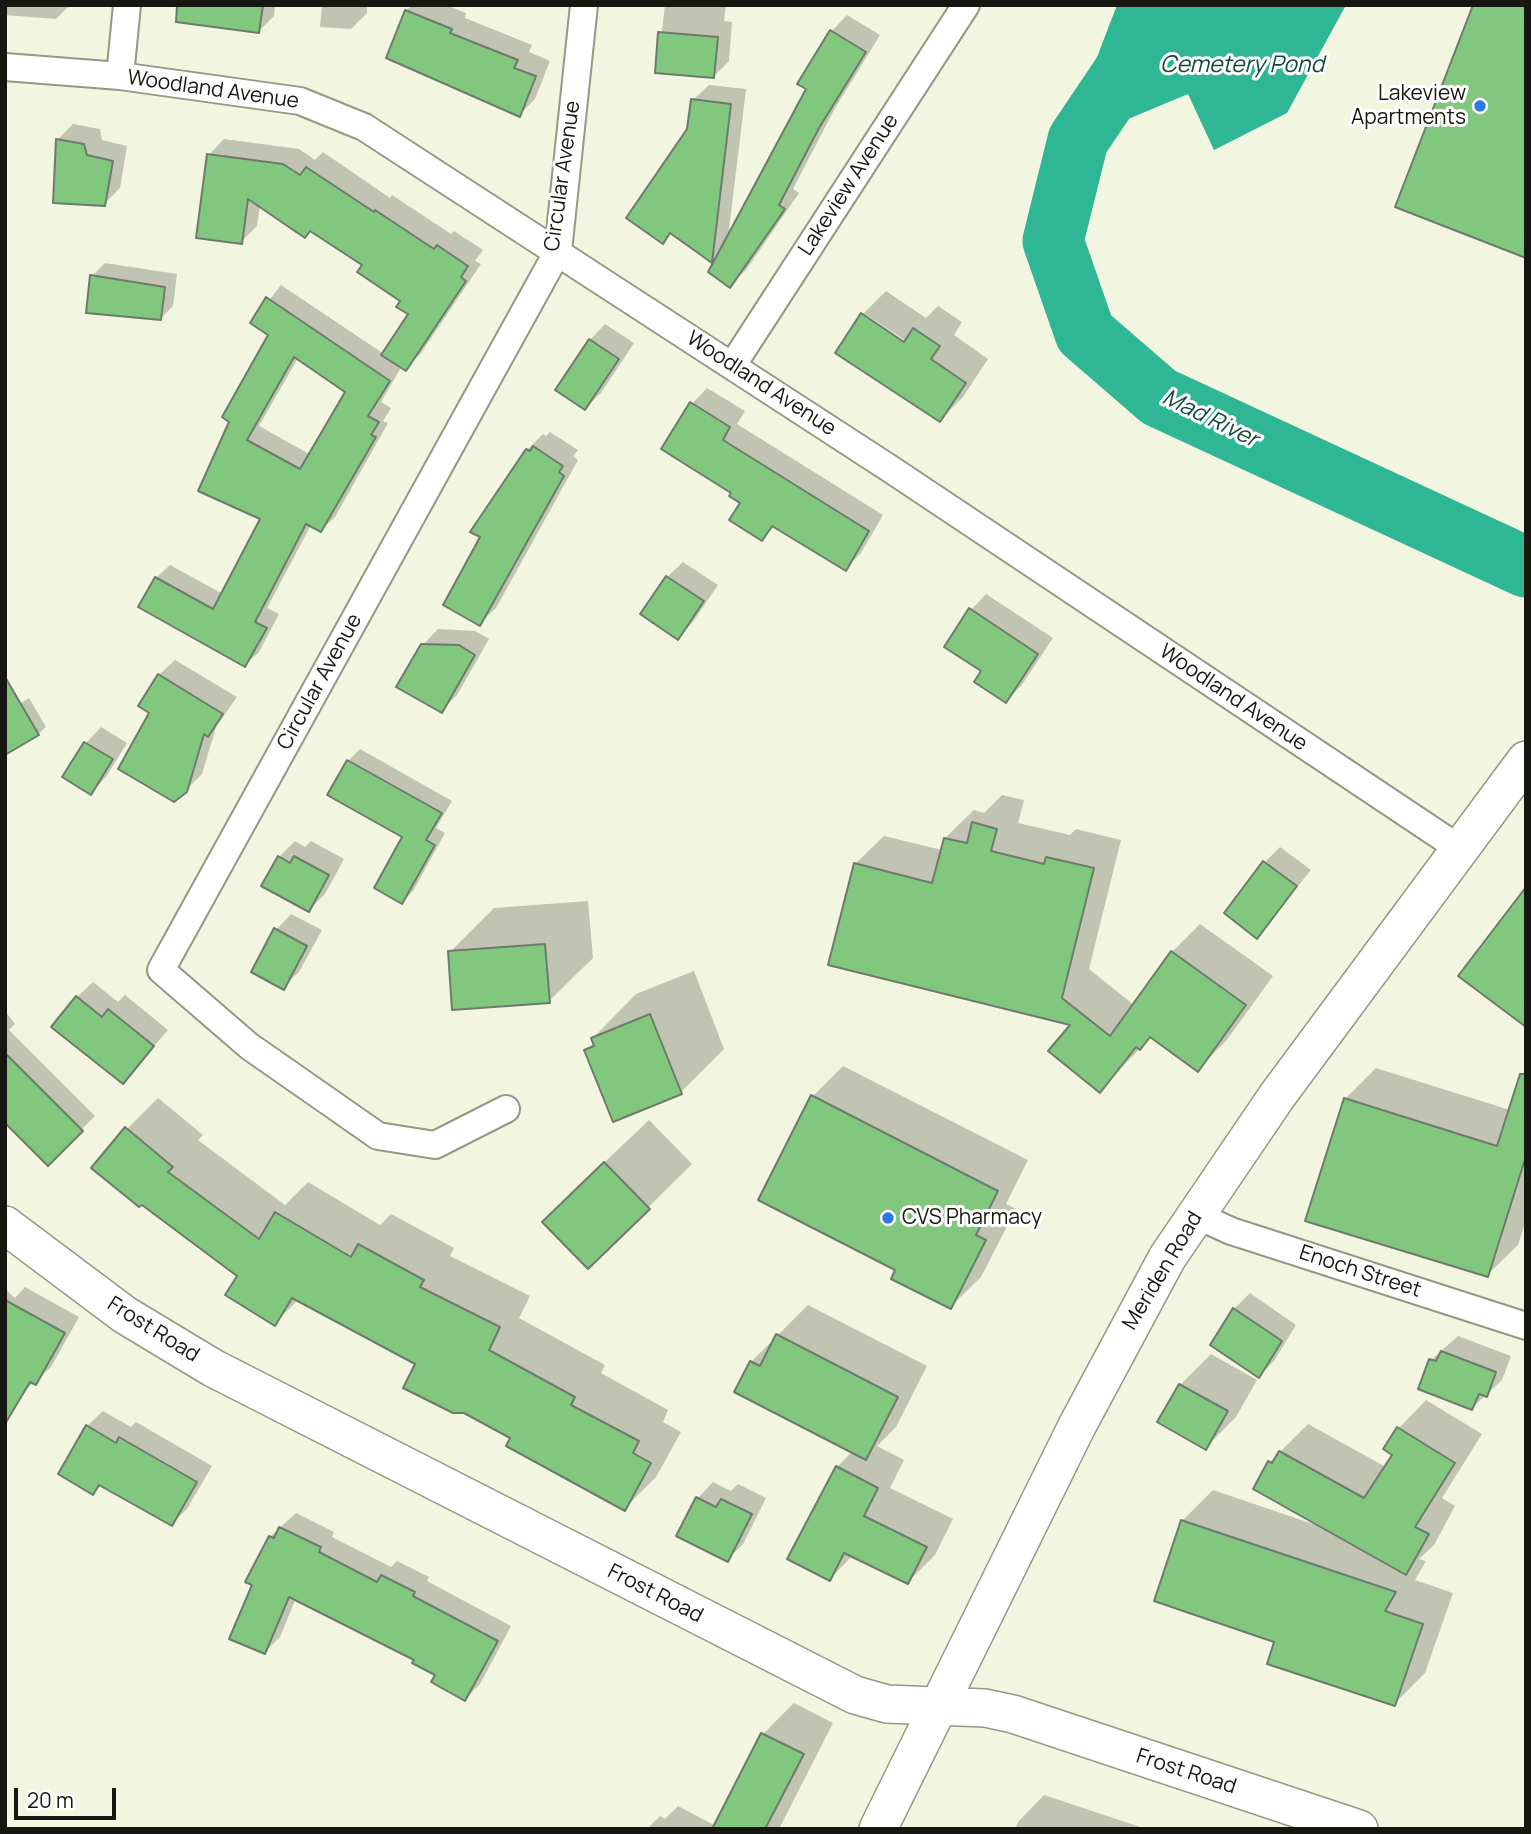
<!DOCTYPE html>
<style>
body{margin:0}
#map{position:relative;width:1531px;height:1834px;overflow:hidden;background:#f2f5e0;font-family:Manrope,sans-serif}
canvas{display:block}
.frame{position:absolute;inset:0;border:7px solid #161710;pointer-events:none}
.scale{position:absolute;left:14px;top:1788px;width:102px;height:32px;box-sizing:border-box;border:4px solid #161710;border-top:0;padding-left:9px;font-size:21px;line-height:24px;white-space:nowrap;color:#161710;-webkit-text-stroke:5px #fff;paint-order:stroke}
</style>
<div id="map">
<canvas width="1531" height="1834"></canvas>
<div class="frame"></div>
<div class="scale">20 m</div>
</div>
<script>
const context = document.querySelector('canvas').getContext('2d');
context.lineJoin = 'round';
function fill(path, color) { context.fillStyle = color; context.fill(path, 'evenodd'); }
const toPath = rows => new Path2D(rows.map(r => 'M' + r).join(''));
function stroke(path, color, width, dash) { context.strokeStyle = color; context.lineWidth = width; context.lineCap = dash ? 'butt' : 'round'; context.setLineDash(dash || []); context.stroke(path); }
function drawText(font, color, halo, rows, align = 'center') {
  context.font = font + ' Manrope,sans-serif'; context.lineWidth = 6; context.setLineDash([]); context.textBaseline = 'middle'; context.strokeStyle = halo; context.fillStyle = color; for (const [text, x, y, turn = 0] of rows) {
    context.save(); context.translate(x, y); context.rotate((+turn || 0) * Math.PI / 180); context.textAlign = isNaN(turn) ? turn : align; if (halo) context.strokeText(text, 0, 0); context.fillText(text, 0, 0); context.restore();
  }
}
fill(toPath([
 [1117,5,1346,5,1287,113,1214,150,1188,94,1078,140,1071,125]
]), '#2fb695');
fill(toPath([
 [5,5,70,5,56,19,5,15],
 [199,5,275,5,274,16,258,32],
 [322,5,367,5,367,13,351,29,320,27],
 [412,5,446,5,466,13,465,18,532,45,529,52,550,61,535,99,519,115,406,11],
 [665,5,726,5,724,21,732,22,729,61,714,76,657,72],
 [847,15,880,35,834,110,793,189,799,193,746,270,730,285,718,255,712,261,672,232,662,241,693,100,709,85,746,89,728,238,808,88,800,83,832,31],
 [73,124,100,129,102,140,127,146,120,188,104,204,57,140],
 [224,139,299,149,315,160,323,152,390,198,392,195,451,234,454,231,483,250,475,261,481,264,421,353,406,369,402,366,381,402,391,408,383,421,388,423,335,517,321,530,311,525,267,608,279,614,259,652,245,665,156,578,170,565,223,594,263,518,200,490,271,335,252,322,281,285,384,354,411,314,402,300,364,264,311,230,260,205,257,226,241,242,209,155],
 [298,358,347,392,311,455,259,426],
 [105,263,177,274,173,306,160,319,92,276],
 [886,291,926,318,938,306,962,322,954,335,988,359,963,397,940,420,837,352,863,314],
 [865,314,912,345,910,348,865,318],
 [605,324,634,343,601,393,585,408,590,340],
 [707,388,745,411,737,424,883,515,861,553,845,569,775,526,762,539,692,404],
 [550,432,578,450,573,456,578,460,496,608,480,623,527,450,543,434,546,436],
 [683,562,718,585,693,622,678,638,667,577],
 [986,594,1053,638,1021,686,1006,701,983,671,971,610],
 [438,629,475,631,489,639,457,695,441,711,423,645],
 [175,660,237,697,216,727,202,774,185,791,152,713,159,675],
 [29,698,46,727,38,734,5,713],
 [101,727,127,743,106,777,91,793,64,777,86,743],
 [360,749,452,801,436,828,445,833,413,891,402,902,404,836,348,761],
 [1002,795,1024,800,1018,823,1070,835,1076,829,1121,840,1089,969,1134,1005,1172,952,1200,924,1273,976,1226,1041,1198,1069,1152,1036,1100,1090,1073,1024,855,864,884,836,942,850,945,838,974,810,984,813],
 [295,841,305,847,311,841,344,859,325,894,309,910,279,857],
 [1280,847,1311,870,1257,936,1265,862],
 [588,901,593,958,549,1001,450,952,494,908],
 [291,914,322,930,299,972,283,987,276,930],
 [694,971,724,1049,681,1092,586,1050,595,1042,593,1038,636,994],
 [93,982,118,1002,125,995,168,1030,123,1082,77,997],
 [5,1011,15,1024,9,1030,95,1116,48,1163,5,1106],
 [843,1066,1028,1160,1006,1204,1016,1209,981,1277,950,1307,898,1270,813,1096],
 [1376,1068,1513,1111,1526,1098,1526,1220,1518,1245,1487,1275,1345,1099],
 [158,1098,203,1135,198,1140,285,1205,308,1182,380,1225,391,1214,454,1248,450,1256,530,1296,519,1318,605,1365,601,1373,668,1410,663,1422,681,1432,656,1477,625,1508,513,1438,417,1363,299,1299,275,1323,127,1129],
 [649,1120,692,1164,588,1267,588,1178],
 [25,1287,79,1317,51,1367,22,1393,5,1383,5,1289,15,1298],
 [1250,1293,1296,1325,1274,1361,1259,1376,1234,1309],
 [808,1305,927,1366,896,1427,877,1446,904,1460,890,1488,953,1519,935,1555,908,1582,853,1555,830,1579,837,1467,853,1451,751,1362],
 [1458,1336,1511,1356,1502,1380,1472,1408,1431,1360],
 [1211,1354,1257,1380,1236,1417,1205,1448,1180,1385],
 [1426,1400,1482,1434,1442,1498,1455,1506,1434,1545,1419,1559,1426,1561,1415,1580,1453,1593,1425,1673,1394,1704,1276,1640,1182,1521,1213,1490,1316,1525,1270,1462,1308,1424,1386,1467,1394,1454,1385,1448,1399,1428],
 [103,1411,131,1427,136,1422,212,1466,187,1509,171,1524,102,1484,93,1493,87,1426],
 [713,1482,731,1491,738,1484,766,1498,743,1544,728,1559,679,1535,698,1498],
 [296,1513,334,1532,332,1537,391,1567,397,1561,429,1577,427,1581,511,1626,480,1684,465,1699,416,1659,296,1598,280,1637,265,1652,254,1584,270,1537],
 [794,1703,833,1723,779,1829,647,1829,660,1816,665,1819,678,1806,716,1826,763,1734],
 [1044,1795,1146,1829,1015,1829,1018,1822]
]), '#0003');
stroke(toPath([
 [1169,5,1078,140,1053,241,1085,333,1159,397,1526,567]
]), '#2fb695', 61);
const building = toPath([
 [177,5,263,5,259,33,176,22,177,5],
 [1473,5,1526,5,1526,258,1395,207,1473,5],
 [405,10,452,29,450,33,518,60,514,68,536,76,520,117,386,58,405,10],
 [830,30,866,52,819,128,779,205,785,209,730,288,708,272,806,89,797,84,830,30],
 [658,32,718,37,714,78,655,73,658,32],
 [691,99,731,104,712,263,670,233,663,244,626,218,687,129,691,99],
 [56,139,84,144,87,155,113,161,105,206,53,203,56,139],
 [207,154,283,164,300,175,306,167,374,212,375,210,434,249,437,245,468,266,461,277,466,281,406,371,381,355,408,314,396,307,400,301,357,272,362,265,310,231,305,238,248,199,242,244,196,238,207,154],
 [90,275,165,287,161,320,86,313,90,275],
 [266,297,390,381,368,416,379,422,371,435,376,437,321,532,306,524,255,622,267,628,245,667,138,607,155,577,213,609,260,519,198,491,229,422,222,417,268,335,250,323,266,297],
 [294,357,345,392,300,469,247,440,294,357],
 [861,313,904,342,913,328,940,346,931,359,966,383,940,422,835,353,861,313],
 [589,339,619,359,585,410,555,390,589,339],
 [690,402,730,427,723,440,869,531,846,571,772,526,762,541,729,520,740,503,729,496,731,493,661,449,690,402],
 [533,446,563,466,559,472,564,476,480,626,443,605,480,537,470,532,526,449,530,451,533,446],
 [666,576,704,601,678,640,640,614,666,576],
 [969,608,1038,654,1006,703,974,682,981,671,944,647,969,608],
 [421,644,459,645,475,655,442,713,396,687,421,644],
 [158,674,223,714,208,737,204,734,187,792,174,802,118,769,149,713,138,706,158,674],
 [5,677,39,735,5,755,5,677],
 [84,742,113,759,91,795,62,777,84,742],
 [347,760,442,813,426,840,435,845,402,904,374,888,402,837,327,795,347,760],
 [972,822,997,829,991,851,1044,864,1046,857,1094,868,1062,998,1110,1036,1171,951,1246,1005,1198,1072,1150,1037,1140,1050,1136,1047,1100,1093,1048,1051,1070,1025,828,965,854,863,932,883,944,838,967,843,972,822],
 [278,856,290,863,294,856,329,875,309,912,261,886,278,856],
 [1263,861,1297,886,1257,939,1224,913,1263,861],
 [1526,887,1526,1027,1458,976,1526,887],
 [274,928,307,946,284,990,251,972,274,928],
 [545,944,550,1003,452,1010,448,951,545,944],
 [76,996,102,1017,108,1009,154,1046,123,1084,51,1027,76,996],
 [650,1014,682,1094,613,1122,584,1050,594,1046,591,1038,650,1014],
 [5,1053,83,1131,48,1166,5,1123,5,1053],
 [1520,1074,1526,1074,1526,1156,1488,1277,1305,1221,1344,1098,1497,1146,1520,1074],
 [811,1095,998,1191,976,1235,986,1240,951,1309,891,1279,895,1270,758,1200,811,1095],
 [125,1127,173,1167,168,1172,259,1239,275,1212,351,1257,358,1244,424,1280,420,1287,500,1327,489,1350,575,1397,571,1405,639,1441,633,1453,651,1463,625,1511,506,1446,510,1438,464,1413,453,1413,403,1388,415,1364,292,1298,275,1326,225,1295,237,1276,142,1205,139,1207,91,1168,125,1127],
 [604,1162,650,1209,588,1269,542,1222,604,1162],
 [5,1300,65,1333,36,1385,30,1382,5,1424,5,1300],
 [1233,1308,1282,1341,1259,1378,1210,1345,1233,1308],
 [776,1334,898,1397,866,1460,734,1392,750,1361,760,1366,776,1334],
 [1441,1351,1496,1372,1487,1397,1479,1394,1472,1410,1418,1389,1429,1359,1436,1361,1441,1351],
 [1179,1384,1228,1411,1206,1450,1157,1422,1179,1384],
 [86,1425,116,1443,119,1437,197,1482,172,1526,99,1485,93,1495,58,1474,86,1425],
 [1397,1427,1455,1463,1415,1527,1429,1534,1406,1575,1253,1489,1268,1461,1272,1463,1279,1451,1364,1498,1392,1455,1383,1449,1397,1427],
 [836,1466,878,1488,864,1516,927,1547,908,1584,844,1553,830,1581,787,1559,836,1466],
 [696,1497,716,1507,721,1499,752,1514,728,1562,676,1536,696,1497],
 [1181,1520,1396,1592,1385,1611,1423,1624,1395,1706,1267,1664,1274,1642,1154,1601,1181,1520],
 [279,1527,321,1547,319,1552,377,1582,381,1575,415,1592,413,1596,498,1641,465,1701,431,1682,435,1675,412,1663,414,1660,289,1597,265,1654,229,1639,252,1585,245,1582,269,1536,274,1538,279,1527],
 [761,1733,804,1754,765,1829,712,1829,761,1733]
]);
fill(building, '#81c77e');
stroke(building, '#6d7b6c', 2);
const minor = toPath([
 [5,67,120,76,300,101,364,127,892,470,1460,849],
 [120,76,127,5],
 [732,366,966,5],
 [506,1109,435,1145,378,1136,249,1046,161,970,558,251,584,5],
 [1196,1215,1231,1231,1526,1326]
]);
const secondary = toPath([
 [5,1225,125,1315,213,1368,855,1695,887,1704,985,1708,1013,1714,1359,1829],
 [878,1829,1077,1426,1167,1258,1277,1096,1526,760]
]);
stroke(minor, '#949884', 30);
stroke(secondary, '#949884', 40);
stroke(minor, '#fff', 26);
stroke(secondary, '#fff', 37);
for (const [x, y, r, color] of [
 [1480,106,7,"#2a7be6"],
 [888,1218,7,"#2a7be6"]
]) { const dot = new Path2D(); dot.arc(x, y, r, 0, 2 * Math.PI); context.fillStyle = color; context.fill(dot); stroke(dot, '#fff', 2.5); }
drawText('21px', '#161710', '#fff', [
 ["Woodland Avenue",213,90,8],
 ["Circular Avenue",563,176,-82],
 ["Lakeview Avenue",849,185,-57],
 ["Woodland Avenue",761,384,33],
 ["Circular Avenue",320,682,-61],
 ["Woodland Avenue",1233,698,34],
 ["Meriden Road",1163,1271,-59],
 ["Enoch Street",1360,1272,18],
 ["Frost Road",153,1330,32],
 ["Frost Road",655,1594,27],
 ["Frost Road",1186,1772,18]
]);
drawText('21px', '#161710', '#fff', [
 ["Lakeview",1466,94],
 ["Apartments",1466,118],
 ["CVS Pharmacy",902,1218,"left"]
], 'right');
drawText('italic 23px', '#134a3b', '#fff', [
 ["Cemetery Pond",1242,66],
 ["Mad River",1210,419,26]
]);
</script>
